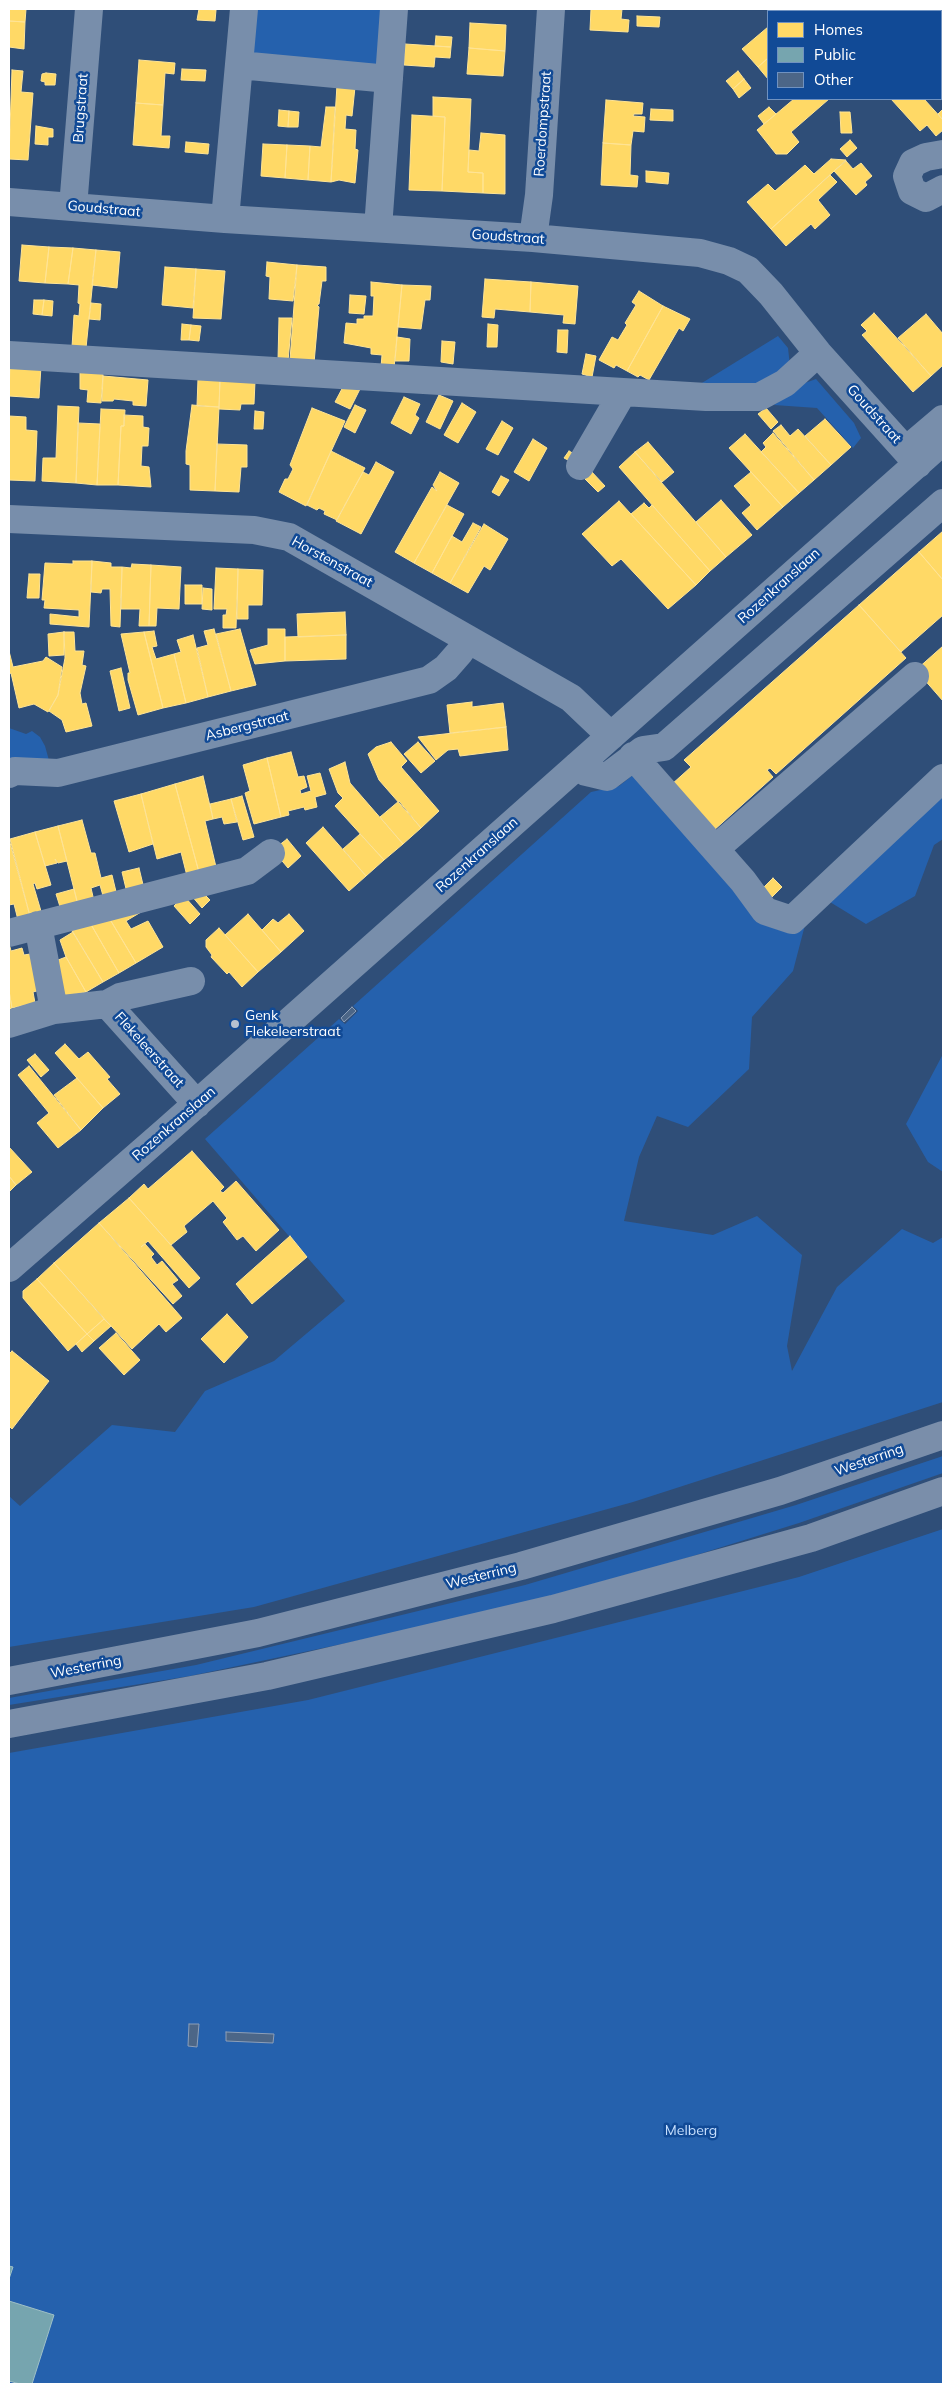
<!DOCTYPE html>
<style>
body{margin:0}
#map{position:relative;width:952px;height:2393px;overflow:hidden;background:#2f4e78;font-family:Mulish,sans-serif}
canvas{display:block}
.frame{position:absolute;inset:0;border:10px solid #fff;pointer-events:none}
.legend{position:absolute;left:767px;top:10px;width:175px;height:90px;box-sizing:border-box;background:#114a96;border:1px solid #7092c0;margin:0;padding:6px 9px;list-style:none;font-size:15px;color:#fff}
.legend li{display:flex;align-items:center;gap:10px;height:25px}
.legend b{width:25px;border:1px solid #7092c0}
</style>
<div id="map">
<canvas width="952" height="2393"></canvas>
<div class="frame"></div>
<ul class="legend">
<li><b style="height:14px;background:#ffd966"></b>Homes</li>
<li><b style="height:14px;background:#76a5af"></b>Public</li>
<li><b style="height:14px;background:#4c6687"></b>Other</li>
</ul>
</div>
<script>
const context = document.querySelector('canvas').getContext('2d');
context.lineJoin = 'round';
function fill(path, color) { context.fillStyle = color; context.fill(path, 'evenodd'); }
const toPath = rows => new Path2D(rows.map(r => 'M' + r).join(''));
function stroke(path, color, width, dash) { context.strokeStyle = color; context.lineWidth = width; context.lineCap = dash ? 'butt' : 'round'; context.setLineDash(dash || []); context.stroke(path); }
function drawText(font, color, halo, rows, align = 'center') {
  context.font = font + ' Mulish,sans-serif'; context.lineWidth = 5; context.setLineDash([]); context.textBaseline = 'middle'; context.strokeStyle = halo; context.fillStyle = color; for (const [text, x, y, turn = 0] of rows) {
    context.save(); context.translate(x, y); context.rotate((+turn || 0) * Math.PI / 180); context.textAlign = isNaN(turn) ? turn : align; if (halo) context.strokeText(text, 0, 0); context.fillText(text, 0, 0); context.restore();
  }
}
fill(toPath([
 [251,9,386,9,382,70,248,56],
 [778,336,788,348,790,366,767,385,697,386],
 [816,379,854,423,861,438,853,448,817,408,774,405,805,383],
 [9,728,26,734,32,731,40,737,45,746,50,764,9,759],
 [637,772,763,924,782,931,805,925,793,971,752,1017,749,1069,688,1127,657,1116,639,1157,624,1221,713,1235,757,1216,802,1255,787,1346,792,1371,837,1287,902,1229,933,1243,943,1237,943,1402,633,1502,254,1607,9,1647,9,1496,20,1506,112,1425,175,1432,205,1391,274,1361,345,1301,205,1139,339,1019,345,1024,358,1011,353,1006,591,792,619,786],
 [943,790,943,839,934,845,915,896,866,924,825,899],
 [943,1054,943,1172,928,1162,906,1124],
 [943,1456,943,1473,799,1523,677,1561,539,1599,437,1624,190,1676,9,1705,9,1698,196,1665,525,1585,796,1505],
 [943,1529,943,2384,9,2384,9,1753,308,1700,799,1577]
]), '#2561ad');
const homes = toPath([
 [9,9,26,9,25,22,9,21,9,9],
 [199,9,216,10,215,21,197,20,199,9],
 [591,9,622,9,621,19,629,20,628,32,590,30,591,9],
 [637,16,660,17,659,27,637,26,637,16],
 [9,21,25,22,24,49,9,47,9,21],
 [470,23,506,25,505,51,469,48,470,23],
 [768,27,768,58,758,67,742,49,768,27],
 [436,36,452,37,451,47,435,46,436,36],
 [943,38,943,50,941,47,941,40,943,38],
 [405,44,451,47,450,58,435,57,434,67,404,65,405,44],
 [941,47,943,50,943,85,941,82,941,47],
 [469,48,505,51,503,76,467,74,469,48],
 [768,58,768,79,758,67,768,58],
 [139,60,175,63,174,74,165,73,163,105,136,103,139,60],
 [182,69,206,70,205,81,181,80,182,69],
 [12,70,23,71,21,92,33,93,28,160,9,159,12,70],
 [738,71,744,79,733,89,726,81,738,71],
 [46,73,56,74,55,85,45,85,45,82,41,81,42,74,46,73],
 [744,79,751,88,739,98,733,89,744,79],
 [337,85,355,87,352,116,346,115,345,129,356,130,355,149,358,150,355,183,339,180,331,182,337,85],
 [433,97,471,99,468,172,483,173,483,193,442,191,445,117,433,116,433,97],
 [794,99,829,99,791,132,799,142,787,154,776,154,757,130,794,99],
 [891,99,924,99,943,120,943,130,936,136,927,125,920,131,891,99],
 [606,100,643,103,642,114,634,114,633,116,645,117,644,132,633,131,631,145,603,143,606,100],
 [136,103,163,105,161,136,170,136,169,148,133,145,136,103],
 [326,107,335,107,331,182,308,180,310,146,321,147,326,107],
 [769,107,776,114,764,124,758,116,769,107],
 [651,109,673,110,673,121,650,120,651,109],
 [943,109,943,120,938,114,943,109],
 [279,110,289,111,288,127,278,126,279,110],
 [289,111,299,112,298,127,288,127,289,111],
 [840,112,850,112,852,133,841,133,840,112],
 [412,115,445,117,442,191,409,190,412,115],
 [36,126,53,129,53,137,48,137,48,145,35,144,36,126],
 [481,133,505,135,505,194,483,193,483,173,468,172,469,150,479,151,481,133],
 [850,140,857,148,847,157,840,149,850,140],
 [186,142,209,144,208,154,185,152,186,142],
 [603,143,631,145,630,175,638,176,637,187,601,185,603,143],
 [263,144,287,145,285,178,261,176,263,144],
 [287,145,310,146,308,180,285,178,287,145],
 [831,159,846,160,771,229,747,202,768,184,775,191,805,165,814,174,831,159],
 [846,161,853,169,861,163,872,176,865,182,867,185,856,195,834,171,846,161],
 [646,171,669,173,668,184,646,182,646,171],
 [830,175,837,182,818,200,830,215,815,229,811,224,786,246,771,229,830,175],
 [22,245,49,247,45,283,19,281,22,245],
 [49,247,73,248,68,284,45,283,49,247],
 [73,248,96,250,86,348,72,347,74,315,79,316,80,304,78,303,79,285,68,284,73,248],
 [96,250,120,252,117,288,92,285,96,250],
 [267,262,297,265,293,301,269,299,270,277,266,276,267,262],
 [297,265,326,267,326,281,322,281,319,304,317,305,319,307,314,363,290,360,297,265],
 [165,267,196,269,193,308,162,305,165,267],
 [196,269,225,271,221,319,193,318,196,269],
 [485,279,531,282,530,312,495,309,494,318,482,317,485,279],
 [371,282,402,285,394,368,381,367,382,355,371,354,371,348,344,343,346,323,357,324,357,319,364,319,364,316,373,316,374,296,371,296,371,282],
 [531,282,578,286,575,324,563,323,564,315,530,312,531,282],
 [402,285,431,286,430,300,425,300,421,329,398,327,402,285],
 [639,291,663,306,627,371,616,365,614,368,599,360,612,337,618,340,627,325,625,323,636,305,632,302,639,291],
 [350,295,366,296,364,314,349,313,350,295],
 [34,300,44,300,42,315,33,314,34,300],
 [44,300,53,301,52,316,42,315,44,300],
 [91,303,101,304,100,320,89,319,91,303],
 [663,306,690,319,683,331,679,328,649,380,640,375,638,377,627,371,663,306],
 [874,313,931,376,913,392,862,335,867,331,861,325,874,313],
 [926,314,943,334,943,365,931,376,898,338,926,314],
 [279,318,292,318,288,361,278,360,279,318],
 [182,324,191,325,189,340,181,340,182,324],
 [488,324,498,325,497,347,487,347,488,324],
 [191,325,201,326,199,341,189,340,191,325],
 [558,330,568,330,567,353,557,352,558,330],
 [397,337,410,339,409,361,395,361,397,337],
 [442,341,455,342,453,364,441,362,442,341],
 [586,354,596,356,592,377,582,374,586,354],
 [10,364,41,366,39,398,9,396,10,364],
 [80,372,103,374,101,403,87,402,88,390,80,389,80,372],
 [103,376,148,380,146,406,133,405,133,401,114,399,113,401,102,401,103,376],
 [198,379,220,379,219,407,197,406,198,379],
 [220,379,255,381,254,404,241,404,240,410,219,409,220,379],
 [344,385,361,387,350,409,335,402,344,385],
 [439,395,453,401,440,429,426,422,439,395],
 [404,397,420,404,415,415,419,418,411,434,391,423,404,397],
 [462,403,476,412,458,443,444,435,462,403],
 [192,405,219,407,215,491,190,490,190,465,186,464,186,451,192,405],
 [355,405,366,410,355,433,344,427,355,405],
 [58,406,79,407,76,483,42,481,43,458,56,458,58,406],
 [312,408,345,421,306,506,279,492,285,479,288,479,293,469,290,465,312,408],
 [766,408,778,422,771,429,758,414,766,408],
 [101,409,125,410,124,426,121,426,118,485,97,485,101,409],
 [255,411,264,412,263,429,254,429,255,411],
 [124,415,143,416,143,427,149,428,148,446,142,446,141,466,149,467,151,487,118,485,121,426,124,426,124,415],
 [9,416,26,417,26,430,37,431,35,481,9,480,9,416],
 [825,419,851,447,831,465,805,436,825,419],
 [502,421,513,428,498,455,486,449,502,421],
 [78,423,100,424,97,485,76,483,78,423],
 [781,425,790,436,798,429,831,465,814,480,773,431,781,425],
 [773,433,814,480,799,493,761,452,766,447,763,443,773,433],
 [745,434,799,493,783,507,729,448,745,434],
 [533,439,547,448,529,481,514,472,533,439],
 [648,442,674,472,662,482,635,452,648,442],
 [217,444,247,445,247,467,241,467,239,492,215,491,217,444],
 [331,451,365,468,337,520,324,514,325,511,319,508,317,510,307,505,331,451],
 [569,451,576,455,572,462,564,458,569,451],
 [635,452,726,557,710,571,619,467,635,452],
 [376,462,394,472,361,534,336,521,363,472,369,475,376,462],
 [590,470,605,486,598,492,584,478,590,470],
 [440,472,459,483,414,563,395,552,432,487,437,491,433,485,440,472],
 [751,472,783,507,757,530,742,513,751,505,734,486,751,472],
 [501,476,509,480,499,496,492,492,501,476],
 [721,500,752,535,726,557,696,522,721,500],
 [619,501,696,585,668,609,621,559,612,566,582,534,619,501],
 [644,503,649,508,652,505,710,571,696,585,631,514,644,503],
 [447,505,464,514,432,573,414,563,447,505],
 [473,523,481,527,450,583,432,573,452,536,462,542,473,523],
 [484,524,508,539,490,570,484,566,468,593,450,583,484,524],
 [943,531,943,580,919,552,943,531],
 [919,552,943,580,943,615,901,652,859,605,919,552],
 [73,561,92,561,89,627,50,624,50,614,79,617,79,610,44,608,45,600,42,600,45,563,73,564,73,561],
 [92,561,111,563,111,567,122,567,120,627,111,626,110,589,102,589,101,593,91,592,92,561],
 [132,564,151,565,149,626,139,626,140,609,121,609,122,567,131,568,132,564],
 [151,565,181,567,179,609,157,608,156,626,149,626,151,565],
 [216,568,238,569,236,628,223,628,223,615,226,615,227,609,214,609,216,568],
 [238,569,263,570,262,605,248,605,248,619,237,619,238,569],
 [29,574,40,574,39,598,27,598,29,574],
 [185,585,202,585,202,604,185,604,185,585],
 [203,588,212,589,212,610,202,609,203,588],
 [859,605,906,658,776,774,770,768,767,770,773,777,713,831,671,785,691,767,684,760,859,605],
 [345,612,346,635,298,637,297,614,345,612],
 [214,629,231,691,208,697,197,648,208,645,204,631,214,629],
 [240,629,256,685,231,691,216,634,240,629],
 [268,629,285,629,285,661,255,664,250,650,268,645,268,629],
 [154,631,157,646,152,647,156,659,174,654,186,703,163,708,144,632,154,631],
 [64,632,64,655,49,656,48,634,64,632],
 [64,632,74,632,75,651,84,651,82,665,86,666,80,693,82,704,86,703,92,726,66,732,62,720,49,711,58,695,65,658,64,632],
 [144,632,163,708,138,715,128,680,128,673,130,673,121,634,144,632],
 [193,635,208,697,186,703,174,654,181,652,177,640,193,635],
 [346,635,346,659,285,661,285,637,346,635],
 [943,646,943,701,916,670,943,646],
 [9,651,13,667,43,661,46,657,62,667,58,695,48,712,34,704,19,708,11,673,9,674,9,651],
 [121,668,130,708,119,711,110,671,121,668],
 [472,702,472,707,503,703,506,727,450,733,447,705,472,702],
 [506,727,508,750,460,756,458,749,448,750,436,760,418,737,506,727],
 [391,742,407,761,401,767,439,811,421,828,379,780,368,754,376,747,391,742],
 [418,742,435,761,421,773,404,754,418,742],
 [291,752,298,777,304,776,307,787,300,790,301,794,311,791,307,776,320,773,326,794,315,797,317,807,305,810,304,807,288,811,289,815,281,817,267,758,291,752],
 [267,758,281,817,254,824,245,793,250,791,243,765,267,758],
 [345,762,350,783,403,844,384,860,335,806,343,798,338,793,329,769,345,762],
 [203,776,213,819,205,821,217,871,200,876,175,784,203,776],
 [175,784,200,876,188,880,181,852,157,859,141,794,175,784],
 [141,794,153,844,129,852,114,801,141,794],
 [242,796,254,837,243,840,231,799,242,796],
 [231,799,237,822,224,824,222,817,213,819,210,804,231,799],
 [399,801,421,828,403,844,380,817,399,801],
 [82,820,91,853,95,853,101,878,112,875,118,900,105,903,100,885,91,888,94,901,78,905,58,826,82,820],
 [58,826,67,861,58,863,55,859,57,863,45,866,35,832,58,826],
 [323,827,366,876,349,891,306,843,323,827],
 [35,832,51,885,37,889,35,883,33,884,43,918,31,920,10,839,35,832],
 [360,834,384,860,366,876,343,849,360,834],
 [9,839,31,920,19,924,14,904,9,905,9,839],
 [287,839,301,856,288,868,273,850,287,839],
 [139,868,145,893,128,897,122,872,139,868],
 [773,878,782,887,770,899,761,890,773,878],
 [198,888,210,900,202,908,191,895,198,888],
 [74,889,79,909,62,913,56,894,74,889],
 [184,896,200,914,190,924,174,906,184,896],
 [146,909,126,921,131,929,148,921,163,947,136,963,105,911,146,909],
 [105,911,136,963,119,973,89,921,105,911],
 [248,914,281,952,258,972,225,935,248,914],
 [289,914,304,931,281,952,262,930,273,919,278,923,289,914],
 [89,921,119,973,103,982,72,931,89,921],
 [219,928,258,972,242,987,229,972,227,974,211,957,212,955,206,947,206,940,219,928],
 [73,932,103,982,86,992,66,957,60,940,73,932],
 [9,943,11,951,22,948,24,955,36,953,44,989,33,992,35,1003,12,1008,9,991,9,943],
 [66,957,86,992,59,998,50,963,66,957],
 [9,991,12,1008,9,1009,9,991],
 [65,1044,79,1059,88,1052,110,1077,107,1079,120,1094,103,1108,55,1053,65,1044],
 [35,1054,49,1070,41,1077,27,1060,35,1054],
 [29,1066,81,1130,58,1148,37,1123,49,1113,18,1075,29,1066],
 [77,1078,103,1108,81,1130,54,1095,77,1078],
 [9,1147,32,1172,16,1185,9,1176,9,1147],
 [192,1151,224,1187,220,1191,223,1193,236,1181,279,1230,256,1251,243,1236,237,1240,223,1222,227,1218,213,1201,184,1226,187,1232,171,1245,129,1198,144,1184,148,1189,192,1151],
 [9,1176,16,1185,9,1192,9,1176],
 [129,1198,200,1278,189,1288,148,1241,141,1247,145,1244,154,1254,151,1257,157,1265,162,1261,178,1280,172,1284,182,1296,173,1304,99,1223,129,1198],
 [99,1223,182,1318,166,1332,159,1324,132,1349,54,1263,99,1223],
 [290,1236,307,1257,252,1304,236,1284,290,1236],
 [54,1263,104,1319,87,1334,37,1279,54,1263],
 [37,1279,87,1334,68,1351,23,1298,23,1291,37,1279],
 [227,1314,248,1337,224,1363,201,1339,227,1314],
 [104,1319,111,1326,94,1341,87,1334,104,1319],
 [116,1333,140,1360,124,1375,99,1348,116,1333],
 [87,1334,94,1341,82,1352,76,1344,87,1334],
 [12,1351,49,1381,12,1429,10,1427,9,1429,9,1354,12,1351]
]);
fill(homes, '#ffd966');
stroke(homes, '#ffe494', 1);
const public = toPath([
 [9,2266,13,2267,9,2279,9,2266],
 [9,2301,54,2315,32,2384,20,2384,9,2381,9,2301]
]);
fill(public, '#76a5af');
stroke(public, '#9fc0c7', 1);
const building = toPath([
 [352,1007,356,1011,344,1022,341,1018,352,1007],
 [189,2024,199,2024,197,2047,188,2046,189,2024],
 [226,2032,274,2034,273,2043,226,2041,226,2032]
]);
fill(building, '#4c6687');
stroke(building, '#8d9fb8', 1);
stroke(toPath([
 [820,9,822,11],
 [239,65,389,79],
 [943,154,926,157,913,163,907,176,912,191,926,198,943,189],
 [9,202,225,219,533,238,700,253,729,261,748,270,771,294,818,353,918,464],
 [73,207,89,9],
 [225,219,244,9],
 [378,228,394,9],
 [533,238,539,195,551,9],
 [9,355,706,397,759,397,785,383,818,353],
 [910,447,943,419],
 [580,466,623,392],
 [9,519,254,530,289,537,571,698,611,736],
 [633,756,743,881,765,911,792,920,943,778],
 [577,766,586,772,607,777,643,750,664,747,943,503],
 [9,774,15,771,58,773,429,680,446,668,460,652,467,640],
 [715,849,915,676],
 [38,925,54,1010],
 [9,933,247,871,271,853],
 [107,1004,120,997,191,981],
 [9,1024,54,1010,107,1004,197,1104],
 [9,1268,166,1131,943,441]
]), '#788eab', 28);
stroke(toPath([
 [9,1681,258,1633,521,1566,780,1491,943,1435],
 [9,1724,267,1676,553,1609,811,1538,943,1491]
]), '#7a8eaa', 28);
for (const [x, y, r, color] of [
 [235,1024,5,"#b6c1d0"]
]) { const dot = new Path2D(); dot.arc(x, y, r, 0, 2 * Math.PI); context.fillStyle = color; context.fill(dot); stroke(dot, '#114a96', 2); }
drawText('14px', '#fff', '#114a96', [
 ["Brugstraat",81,108,-86],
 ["Roerdompstraat",543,124,-86],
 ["Goudstraat",104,209,5],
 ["Goudstraat",508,237,4],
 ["Goudstraat",874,414,48],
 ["Horstenstraat",332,562,29],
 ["Rozenkranslaan",779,586,-42],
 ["Asbergstraat",247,726,-14],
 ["Rozenkranslaan",477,855,-42],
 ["Flekeleerstraat",149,1050,48],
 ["Rozenkranslaan",174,1124,-41],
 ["Westerring",869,1460,-19],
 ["Westerring",481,1576,-14],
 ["Westerring",86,1667,-11]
]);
drawText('14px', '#fff', '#114a96', [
 ["Genk",245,1016],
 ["Flekeleerstraat",245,1032]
], 'left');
drawText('14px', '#c8e0fe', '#114a96', [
 ["Melberg",691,2131]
]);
</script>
